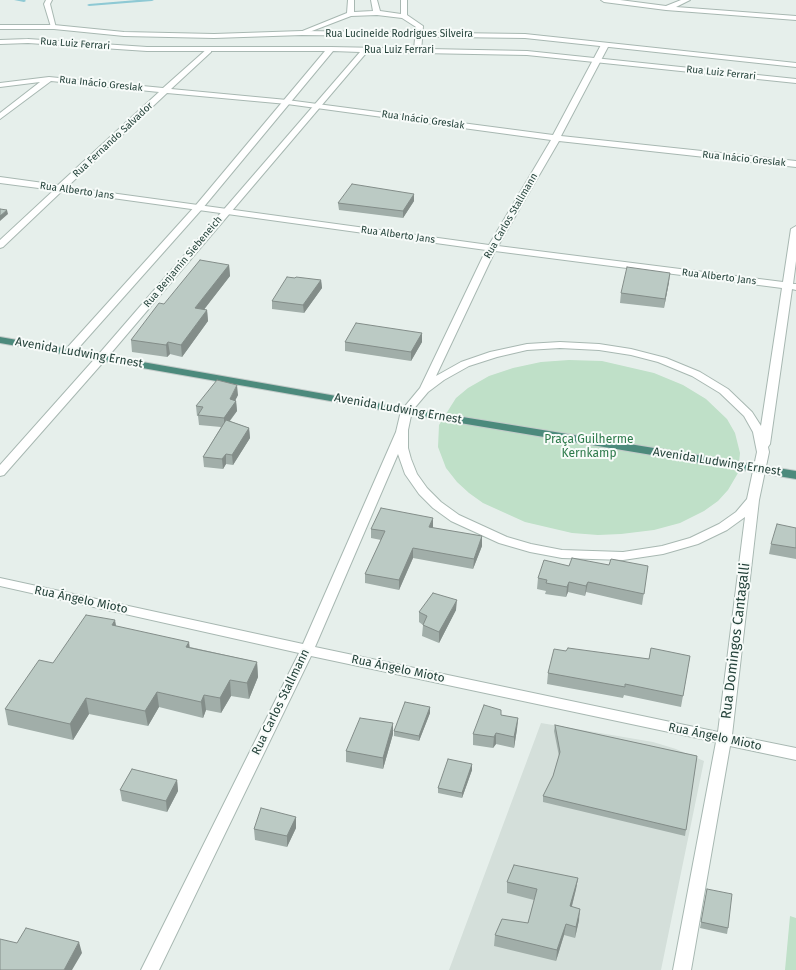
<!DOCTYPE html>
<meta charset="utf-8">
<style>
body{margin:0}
canvas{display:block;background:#e6efeb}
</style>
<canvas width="796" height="970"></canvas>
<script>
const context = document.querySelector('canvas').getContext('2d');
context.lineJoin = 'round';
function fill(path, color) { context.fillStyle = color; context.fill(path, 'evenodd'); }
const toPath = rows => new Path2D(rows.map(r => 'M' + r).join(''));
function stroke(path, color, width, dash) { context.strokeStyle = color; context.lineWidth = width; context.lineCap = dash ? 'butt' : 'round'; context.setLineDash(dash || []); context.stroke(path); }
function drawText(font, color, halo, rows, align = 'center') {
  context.font = font + ' "Fira Sans",sans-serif'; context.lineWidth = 4; context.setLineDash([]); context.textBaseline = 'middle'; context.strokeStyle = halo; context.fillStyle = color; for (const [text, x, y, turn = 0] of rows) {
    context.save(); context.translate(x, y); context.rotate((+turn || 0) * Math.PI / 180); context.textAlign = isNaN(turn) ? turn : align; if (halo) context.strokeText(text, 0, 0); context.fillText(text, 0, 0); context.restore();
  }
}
fill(toPath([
 [541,723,653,742,676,749,704,761,661,970,449,970]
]), '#d4dfda');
fill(toPath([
 [569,360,602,361,654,373,683,385,706,399,727,419,735,433,740,453,738,473,728,490,718,501,704,511,680,523,654,530,621,534,598,535,572,533,525,522,483,503,469,493,457,482,446,468,438,447,439,425,456,398,468,388,489,376,513,368,541,362],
 [790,916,796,918,796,970,785,970]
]), '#bfe0c8');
fill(toPath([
 [14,0,25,0,26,1,24,2,14,0],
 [137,0,154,0,152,1,89,6,87,5,89,4,137,0]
]), '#8ec9d4');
const minor = toPath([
 [46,0,52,0,50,4,56,28,51,27,44,4,46,0],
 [348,0,354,0,354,12,373,11,371,0,377,0,380,11,401,14,401,0,407,0,407,15,423,26,421,52,414,50,416,27,402,18,377,15,351,16,304,34,300,34,300,32,347,13,348,0],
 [601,0,620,0,666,6,681,0,690,0,676,7,796,16,796,20,666,10,604,2,601,0],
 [602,43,609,45,561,136,796,161,796,167,559,141,498,246,783,282,791,229,796,226,796,261,793,284,796,284,796,290,792,289,770,444,768,447,769,452,759,500,732,735,796,748,796,760,730,746,691,970,673,970,716,742,311,656,159,970,141,970,299,653,0,586,0,578,303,644,396,432,401,411,420,388,486,250,62,191,3,247,0,248,0,240,54,190,0,183,0,177,58,185,159,92,51,81,0,119,0,113,40,82,0,87,0,83,49,77,163,88,208,48,211,48,211,52,171,89,287,100,553,135,602,43],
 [167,93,287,104,551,140,489,245,67,187,167,93],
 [495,251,782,288,761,426,752,412,728,389,700,372,666,358,631,349,599,344,560,342,527,344,490,352,461,362,436,376,495,251],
 [560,348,599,350,631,355,658,362,692,376,720,393,744,416,753,432,757,452,747,499,736,512,719,524,690,538,662,546,623,552,562,550,531,544,507,537,459,515,441,502,427,488,417,474,411,459,408,448,408,430,412,411,428,392,444,380,469,366,497,357,527,350,560,348],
 [398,454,405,474,419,494,433,508,451,521,499,543,530,552,562,558,623,560,663,554,698,544,727,530,745,517,718,732,315,647,398,454]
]);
const tertiary = toPath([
 [0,25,54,25,124,32,214,34,302,31,525,34,796,63,796,67,525,38,302,35,214,38,124,36,54,29,0,29,0,25],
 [28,39,147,47,331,47,527,51,796,79,796,83,527,55,367,52,106,359,4,475,0,476,0,465,98,355,360,52,333,51,202,209,74,353,70,354,66,353,65,351,66,349,196,205,325,51,147,51,28,43,0,44,0,40,28,39]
]);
const trunk = toPath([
 [0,337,376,403,796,471,796,479,376,409,0,343,0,337]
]);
stroke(minor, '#a8b8b2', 2);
stroke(tertiary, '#a8b8b2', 2);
stroke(trunk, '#c2cac8', 2);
fill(minor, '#fff');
fill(tertiary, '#fff');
fill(trunk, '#4c8a7c');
fill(toPath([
 [414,201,403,218,339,210,338,203],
 [229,265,230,276,204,309,207,310,208,321,182,357,170,354,167,357,132,352,131,340,164,304],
 [295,278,321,280,322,288,304,313,272,309,272,301],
 [669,282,664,308,620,303,621,293],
 [422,333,422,342,411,361,345,351,345,342],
 [238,395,235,400,236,401,237,411,230,421,249,428,250,438,233,465,226,464,223,469,204,467,203,457,221,427,199,425,198,416,197,416,196,406],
 [433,528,482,536,482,546,473,569,413,558,399,590,365,583,365,574,381,540,371,538,371,529],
 [796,528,796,559,769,554,771,544],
 [569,566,648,566,642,605,586,592,585,596,568,592,566,597,545,594,546,591,537,589,538,578],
 [456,610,439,643,422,636,423,625,419,622,419,612],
 [116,626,190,647,257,662,258,677,249,699,231,696,221,713,206,710,203,718,159,707,148,726,89,714,73,740,8,725,5,709,53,663],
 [566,651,649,659,690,656,681,707,624,695,623,698,547,684,548,673],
 [430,707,430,713,419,741,394,736,394,731],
 [501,715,518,718,517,729,514,748,496,744,493,748,473,745,473,734],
 [555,725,697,756,685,836,543,802,543,796,553,776,559,756,554,731],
 [393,734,383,769,346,762,346,751],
 [472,764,472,770,462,798,438,793,438,788],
 [177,780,178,791,167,812,122,801,120,790],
 [296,817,296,828,287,847,255,840,254,829],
 [578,878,576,889,572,906,579,920,575,938,564,935,556,961,494,946,495,935,528,923,534,900,507,893,507,882],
 [707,889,728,928,727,934,700,928]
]), '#a1aea9');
fill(toPath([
 [414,194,414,201,403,218,403,211],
 [7,210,8,214,0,221,0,216],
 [229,265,230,276,196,320,195,308],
 [670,273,669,282,664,308,665,299],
 [321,280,322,288,304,313,303,305],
 [207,310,208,321,182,357,181,345],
 [422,333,422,342,411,361,411,352],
 [168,342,170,354,167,357,166,345],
 [237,385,238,395,232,407,236,401,237,411,224,428,224,418,230,399],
 [249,428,250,438,233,465,232,455],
 [226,454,226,464,223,469,222,459],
 [433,518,433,527,429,536,429,527],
 [482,536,482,546,473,569,474,559],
 [413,548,413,558,399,590,399,580],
 [569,582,568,592,566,597,567,587],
 [588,582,586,592,585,596,586,586],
 [457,600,456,610,439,643,439,632],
 [115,620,118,636,112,625],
 [189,642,191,657,186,647],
 [257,662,258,677,249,699,247,683],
 [230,680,231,696,221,713,220,698],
 [157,692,159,707,148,726,145,711],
 [204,695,206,710,203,718,201,702],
 [86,698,89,714,73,740,70,724],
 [430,707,430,713,419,741,419,736],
 [518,718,517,729,514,748,514,737],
 [393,723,393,734,383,769,383,758],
 [496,733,496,744,493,748,494,737],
 [472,764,472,770,462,798,462,793],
 [177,780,178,791,167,812,166,801],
 [296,817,296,828,287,847,287,836],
 [578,878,576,889,569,917,570,906],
 [580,909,579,920,575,938,576,927],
 [566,924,564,935,556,961,557,950],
 [79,942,82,953,72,970,64,970]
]), '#838d89');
const building = toPath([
 [352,184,414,194,403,211,338,203,352,184],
 [0,209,7,210,0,216,0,209],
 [200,260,229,265,195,308,207,310,181,345,168,342,166,345,131,340,159,303,164,304,200,260],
 [627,267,670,273,665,299,621,293,627,267],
 [287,277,295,278,296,277,321,280,303,305,272,301,287,277],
 [356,323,422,333,411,352,345,342,356,323],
 [217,380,237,385,230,399,236,401,224,418,198,415,203,407,196,406,217,380],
 [226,420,249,428,232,455,226,454,222,459,203,457,226,420],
 [381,508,433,518,429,527,482,536,474,559,413,548,399,580,365,574,385,531,371,529,381,508],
 [777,524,796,528,796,548,771,544,777,524],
 [572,558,609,565,611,559,648,566,644,594,588,582,586,586,569,582,567,587,546,583,547,580,538,578,544,560,569,566,572,558],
 [433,593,457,600,439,632,423,625,427,616,419,612,433,593],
 [86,615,115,620,112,625,189,642,186,647,257,662,247,683,230,680,220,698,204,695,201,702,157,692,145,711,86,698,70,724,5,709,39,660,53,663,86,615],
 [568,648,649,659,651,648,690,656,683,696,625,684,625,687,548,673,554,649,566,651,568,648],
 [405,702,430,707,419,736,394,731,405,702],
 [484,705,501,710,501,715,518,718,514,737,496,733,494,737,473,734,484,705],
 [360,718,393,723,383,758,346,751,360,718],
 [555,725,697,756,686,830,543,796,553,776,560,752,555,725],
 [448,759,472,764,462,793,438,788,448,759],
 [132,769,177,780,166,801,120,790,132,769],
 [261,808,296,817,287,836,254,829,261,808],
 [514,865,578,878,570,906,580,909,576,927,566,924,557,950,495,935,502,919,528,923,537,889,507,882,514,865],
 [707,889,732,894,728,928,701,922,707,889],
 [26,928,79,942,64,970,0,970,0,939,17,943,26,928]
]);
fill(building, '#bbcac4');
stroke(building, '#838d89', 1);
drawText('10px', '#24423a', '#f7fbf9', [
 ["Rua Lucineide Rodrigues Silveira",399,34],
 ["Rua Luiz Ferrari",75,44,4],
 ["Rua Luiz Ferrari",399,50],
 ["Rua Luiz Ferrari",721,73,6],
 ["Rua Inácio Greslak",101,84,6],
 ["Rua Inácio Greslak",423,120,8],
 ["Rua Fernando Salvador",113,140,-43],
 ["Rua Inácio Greslak",744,159,6],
 ["Rua Alberto Jans",77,191,8],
 ["Rua Carlos Stallmann",511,216,-60],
 ["Rua Alberto Jans",398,235,8],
 ["Rua Benjamin Siebeneich",183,262,-50],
 ["Rua Alberto Jans",719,277,7]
]);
drawText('12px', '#24423a', '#f7fbf9', [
 ["Avenida Ludwing Ernest",79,353,10],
 ["Avenida Ludwing Ernest",398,409,10],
 ["Avenida Ludwing Ernest",717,462,9],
 ["Rua Ángelo Mioto",81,600,12],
 ["Rua Ángelo Mioto",398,669,12],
 ["Rua Carlos Stallmann",281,702,-64],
 ["Rua Ángelo Mioto",715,737,12]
]);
drawText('12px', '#2d7a4b', '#f7fbf9', [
 ["Praça Guilherme",589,440],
 ["Kernkamp",589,454]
]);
drawText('14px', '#24423a', '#f7fbf9', [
 ["Rua Domingos Cantagalli",736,641,-83]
]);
</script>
